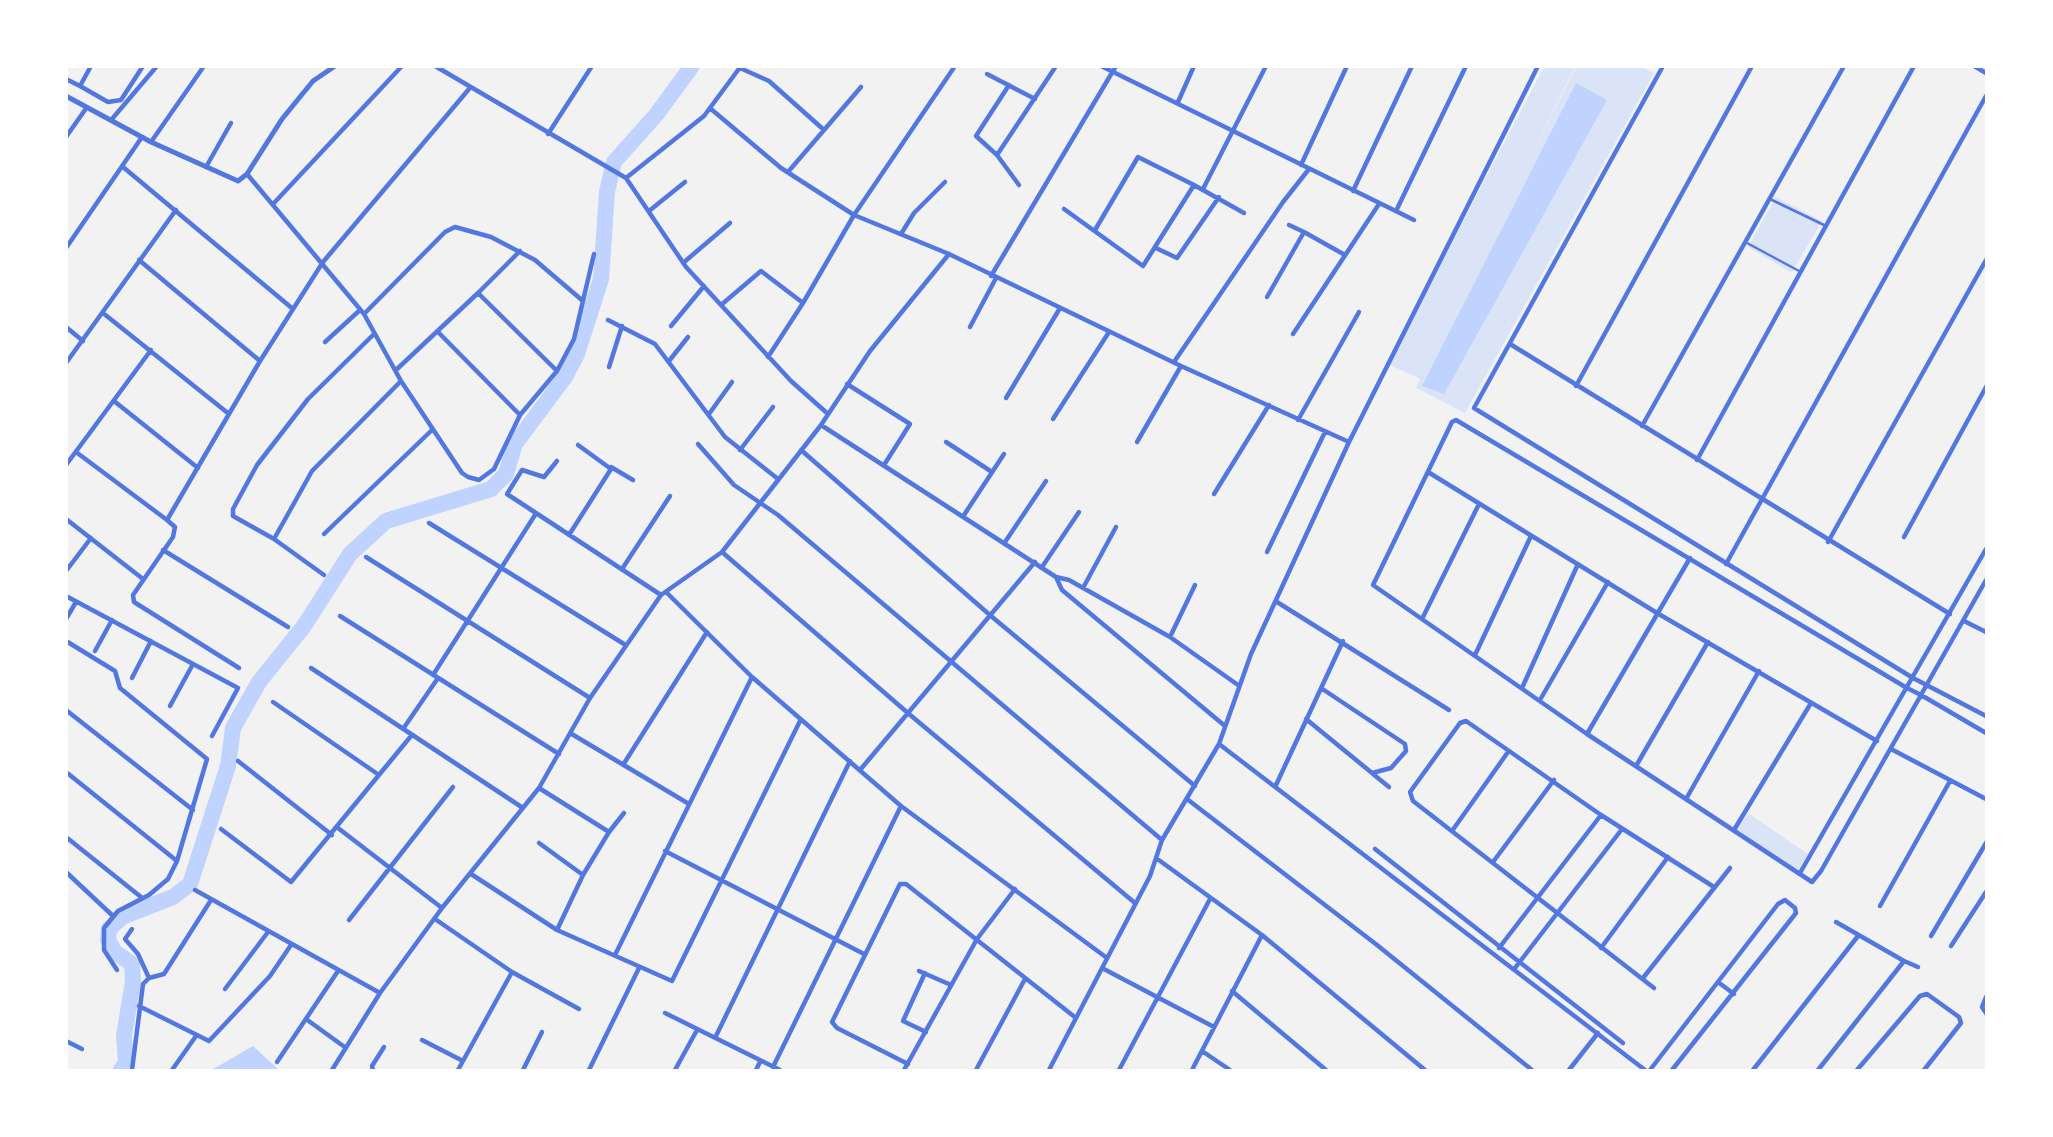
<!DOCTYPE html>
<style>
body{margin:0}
#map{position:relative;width:2053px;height:1137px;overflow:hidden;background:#f2f2f2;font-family:"PT Sans Narrow",sans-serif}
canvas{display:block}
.frame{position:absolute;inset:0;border:68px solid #fff;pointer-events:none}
</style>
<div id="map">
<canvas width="2053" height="1137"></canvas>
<div class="frame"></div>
</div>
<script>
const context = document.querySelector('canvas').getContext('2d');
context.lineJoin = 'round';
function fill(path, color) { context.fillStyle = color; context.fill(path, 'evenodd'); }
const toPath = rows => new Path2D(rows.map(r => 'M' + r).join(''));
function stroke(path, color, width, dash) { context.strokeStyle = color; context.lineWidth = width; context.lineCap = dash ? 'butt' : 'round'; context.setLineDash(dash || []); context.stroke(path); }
fill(toPath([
 [1544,67,1575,67,1519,180,1576,67,1642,67,1654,73,1465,413,1416,388,1420,379,1388,364],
 [1776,197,1822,221,1792,273,1748,247],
 [1748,813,1808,854,1798,871,1737,830]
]), '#dbe4f7');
fill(toPath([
 [1576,83,1607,100,1444,394,1422,386],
 [253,1046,279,1070,210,1070,217,1067]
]), '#bfd3fe');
stroke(toPath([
 [121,1070,126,1063,124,1036,133,981,132,964,115,952,108,940,109,929,122,917,173,897,190,884,228,766,233,728,259,682,304,626,350,554,386,521,491,489,506,474,515,444,565,377,577,354,601,279,607,192,614,162,656,115,692,66]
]), '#bfd3fe', 16);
stroke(toPath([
 [1772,200,1824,225],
 [1747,243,1799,271]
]), '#5277de', 2.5);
stroke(toPath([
 [435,66,626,178,686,267,791,381,828,414],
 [1101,66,1414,220],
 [1663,66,1474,408,1913,678,1986,716],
 [1974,66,1986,73],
 [740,68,769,81,824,130],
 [987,74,1035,99],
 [66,79,80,86,91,66],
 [1009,85,976,136,997,155,1019,185],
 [80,86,108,102,121,100,143,66],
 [1178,102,1194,66],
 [711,109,781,168,854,215,949,254,1181,366,1349,442],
 [112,119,157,66],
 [548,134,592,66],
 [66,137,87,107],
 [151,142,204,66],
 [997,155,1056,66],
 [1301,165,1347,66],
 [123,167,293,309],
 [206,167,231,123],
 [788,172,861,87],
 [247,174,364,314,401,381,462,473,468,477,479,480,494,469,520,415,557,371,478,293,396,370],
 [626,178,704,116,741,66],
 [1194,185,1244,213],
 [1203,189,1266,66],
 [1353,191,1412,66],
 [274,203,402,66],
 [1064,209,1143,266,1194,185,1138,157,1095,230],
 [649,211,685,182],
 [1396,211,1466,66],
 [1289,225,1304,232],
 [901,234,914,213,945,182],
 [66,248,142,137],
 [1156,248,1177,258,1219,197],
 [139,260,260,361],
 [683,263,730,223],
 [991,276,1116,66],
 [478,293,520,251],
 [1267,297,1304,232,1345,255],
 [721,305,761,271,803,303],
 [103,313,229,414],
 [364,314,445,232,455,227,491,237,535,260,583,301],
 [608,320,655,344,725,437,778,479],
 [671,326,704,286],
 [66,327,83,341],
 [970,327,996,278],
 [439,333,520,415],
 [1293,334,1379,204],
 [325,342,360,310],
 [1510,344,1950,614],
 [768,357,803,303,854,215,955,66],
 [669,361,688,337],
 [1174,362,1283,202,1309,169],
 [66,363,176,210],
 [609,367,622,326],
 [557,371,574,339,594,254],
 [847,384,910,424,884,465],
 [1576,386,1752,66],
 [1006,398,1060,308],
 [114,401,198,468],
 [709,414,732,382],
 [1053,419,1109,332],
 [1298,420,1359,312],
 [821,425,1056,577,1069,580,1170,637,1238,685],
 [1642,426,1844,66],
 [946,442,992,472],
 [1137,442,1181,366],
 [698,444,734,485,778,515,1162,840],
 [740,450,773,407],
 [801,450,991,616,1195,786],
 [76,452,167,520],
 [1697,460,1914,66],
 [557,461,544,477,522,470,507,494,661,595],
 [66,465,151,350],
 [611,467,633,480],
 [1428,472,1657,613,1877,741],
 [1214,494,1269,405],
 [964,515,1004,454],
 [66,519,143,579],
 [429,523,624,644],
 [324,534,433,429],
 [569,535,611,469,578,445],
 [1904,537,1986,387],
 [274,539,312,471,401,381],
 [1005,542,1046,481],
 [1828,542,1986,260],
 [163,550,288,627],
 [722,552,909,714,1135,903],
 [1267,552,1325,432],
 [366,557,590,698],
 [1726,564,1986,96],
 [1042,567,1079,512],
 [622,569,670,496],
 [66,571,91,538],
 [324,575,274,539,233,516,233,509,257,465,308,399,374,334],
 [1056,577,1062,590,1225,726],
 [1986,580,1926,686,1921,695,1880,767,1821,871,1812,882,1587,734,1373,585,1452,422,1456,420,1907,688,1921,695,1986,733],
 [1083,588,1116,527],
 [667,593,752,677,901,806,1107,958],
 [661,595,722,552,821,425,870,351,949,254],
 [66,596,238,688,212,736],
 [1277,602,1449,710],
 [340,616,559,754],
 [66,619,76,602],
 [1422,619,1479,504],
 [1964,621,1986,632],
 [1170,637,1195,585],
 [66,641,115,671,120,688,207,759,177,861],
 [95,651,112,620],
 [1475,655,1531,536],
 [239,668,134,602,133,595,173,537,175,527,167,520,260,361,323,262,469,89],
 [311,668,523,808],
 [433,675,535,515],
 [132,678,151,641],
 [1522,688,1578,564],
 [1540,700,1608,582],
 [273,702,379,775],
 [170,706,193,664],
 [66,710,193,810],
 [1306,719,1372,773,1391,768,1406,751,1405,744,1321,688],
 [403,729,438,678],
 [570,733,689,804],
 [1587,734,1690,558],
 [1219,744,1645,1070],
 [1891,749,1986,799],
 [238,761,332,835],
 [623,765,707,632],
 [1636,766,1708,642],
 [860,770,1035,562],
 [66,772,177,861,168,879,149,895,118,911,104,928,104,950,117,970],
 [1373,774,1389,787],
 [1276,785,1343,641],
 [539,788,609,832],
 [1187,799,1377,945,1532,1070],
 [1686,799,1759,671],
 [338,828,442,908],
 [221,829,291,882,411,736],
 [1734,830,1811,703],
 [1452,831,1508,752],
 [66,837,141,897],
 [539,843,583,875],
 [1375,849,1623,1043],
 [665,851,864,954],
 [1156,858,1262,935,1425,1070],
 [1493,862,1554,780],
 [66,872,113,916],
 [1800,873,1986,549],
 [471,874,557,930,672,981,800,721],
 [195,890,380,993],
 [1880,906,1950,781],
 [435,919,512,972,579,1009],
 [349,920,453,787],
 [132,929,125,939,138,954,149,978],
 [557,930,583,875,609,832,624,813],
 [1931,936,1986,843],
 [1951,946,1986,892],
 [1499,948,1601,815],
 [1601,948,1668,857],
 [615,955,752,677],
 [1904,961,1918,967],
 [1102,968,1214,1027],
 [1515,968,1622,829],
 [919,971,951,985],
 [925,973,903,1021,926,1032],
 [1643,978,1730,868],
 [1718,982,1734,994],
 [1654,988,1413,801,1410,792,1460,723,1466,721,1601,815,1714,887],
 [225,989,268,932],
 [1232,991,1326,1070],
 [1986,997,1982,1007,1986,1013],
 [139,1006,209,1041,270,976,291,945],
 [665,1013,780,1070],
 [306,1019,346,1048],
 [715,1038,850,761],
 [422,1040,463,1061],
 [66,1041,82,1049],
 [1202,1051,1230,1070],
 [277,1062,338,971],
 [908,1064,837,1028,832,1022,900,884,906,884,1076,1018],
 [773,1067,901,806],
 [132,1070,143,984,149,978,164,974,211,900],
 [172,1070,196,1036],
 [332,1070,380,993,442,908,539,788,590,698,661,595],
 [373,1070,372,1066,384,1047],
 [458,1070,512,972],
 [523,1070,542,1032],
 [589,1070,639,968],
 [675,1070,697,1030],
 [756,1070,760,1062],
 [904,1070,977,939,1015,889],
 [976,1070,1025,979],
 [1049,1070,1150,876,1162,840,1219,744,1251,654,1349,442,1538,66],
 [1119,1070,1210,899],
 [1192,1070,1262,935],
 [1569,1070,1598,1033],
 [1650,1070,1778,904,1785,900,1795,908,1796,913,1672,1070],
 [1753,1070,1858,936],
 [1818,1070,1904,961,1836,922],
 [1857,1070,1920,996,1927,994,1959,1017,1961,1023,1924,1070]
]), '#5277de', 4.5);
stroke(toPath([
 [66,96,151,142,238,181,247,174,282,119,313,81,335,66]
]), '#5277de', 5);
</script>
